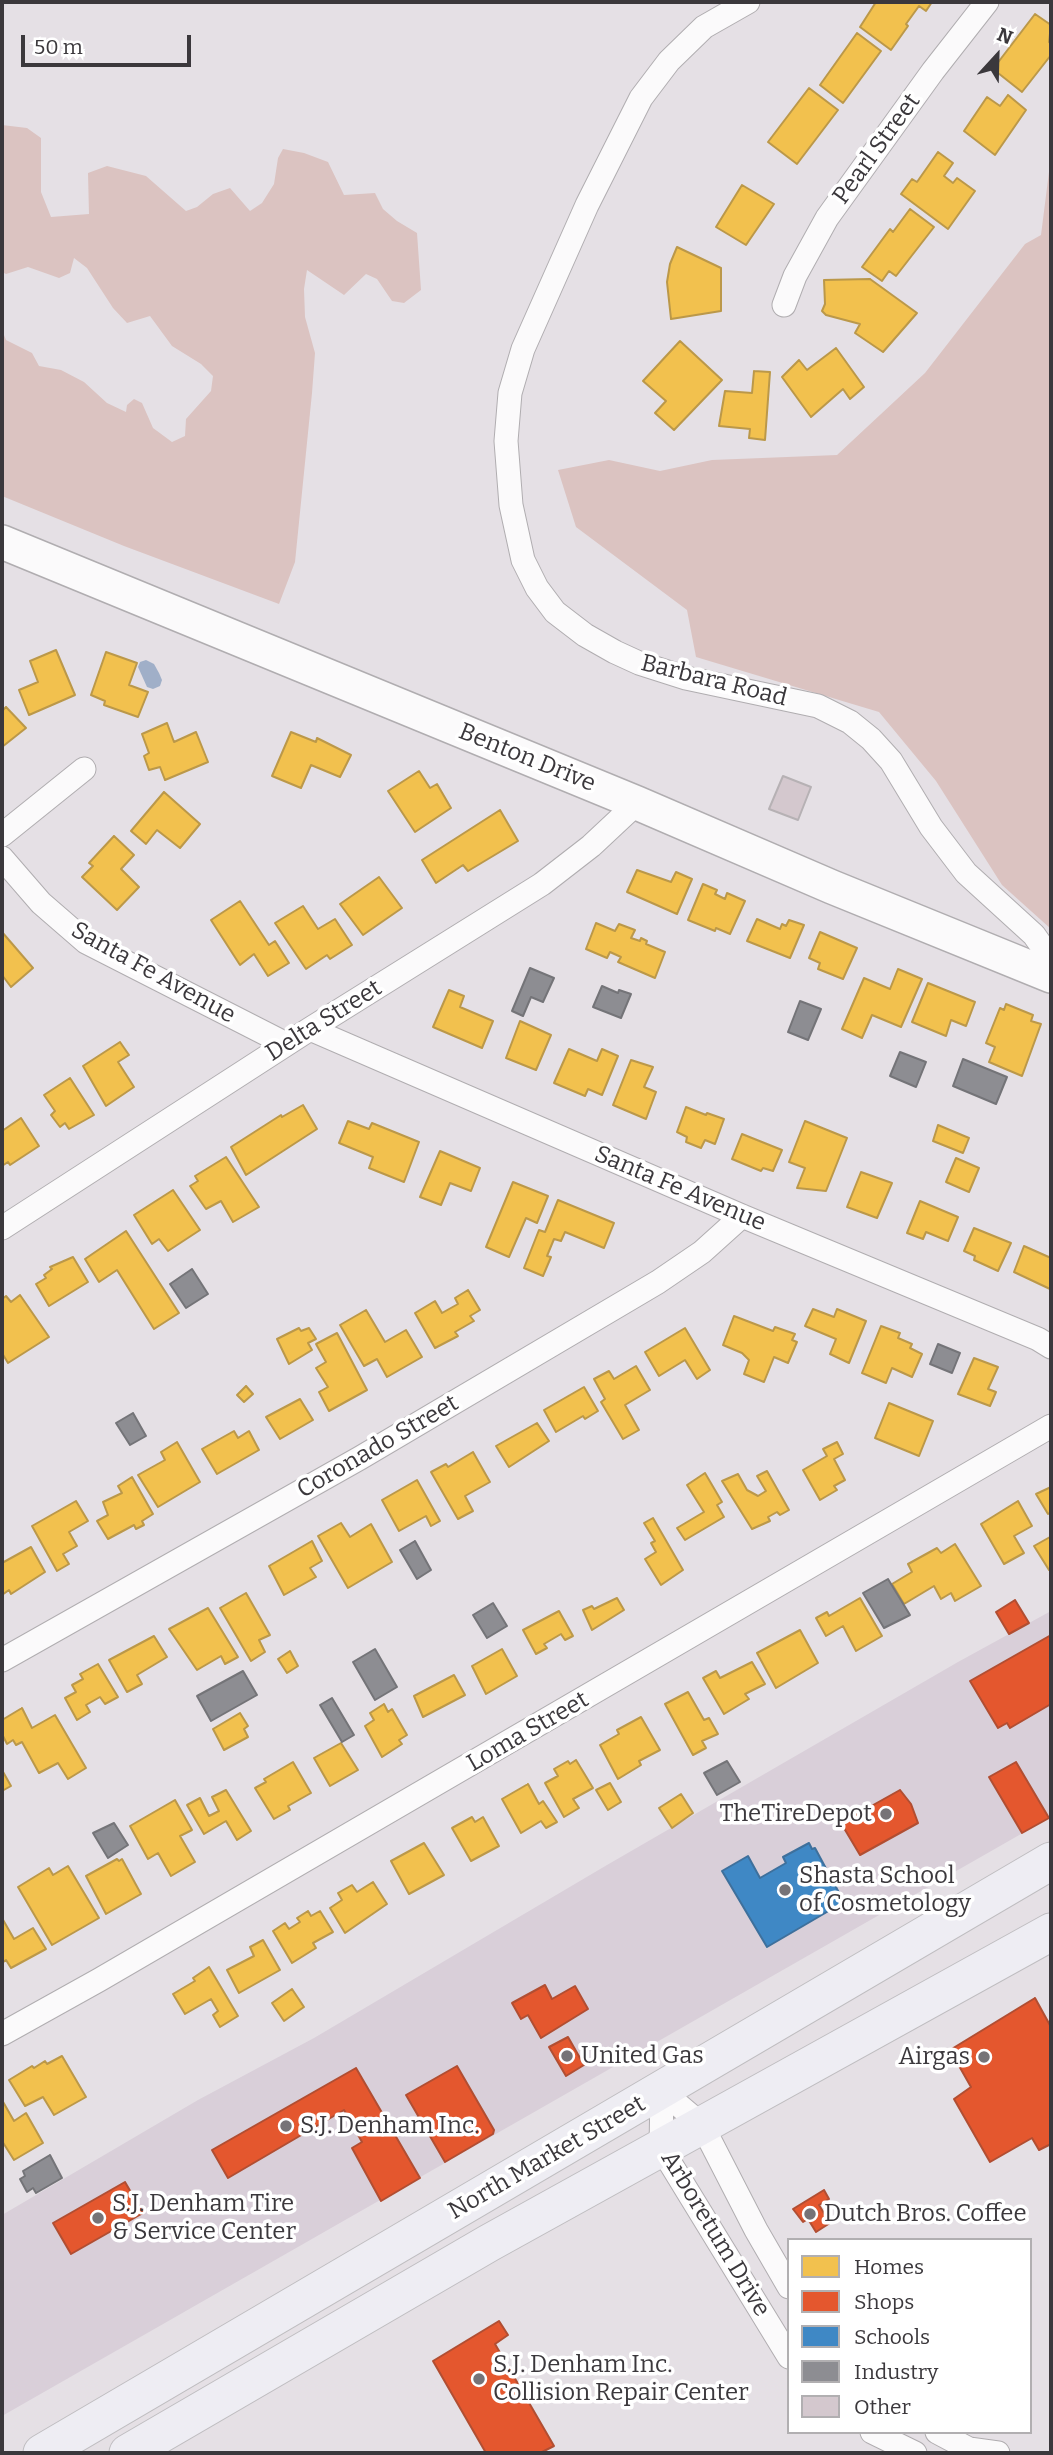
<!DOCTYPE html>
<style>
body{margin:0}
#map{position:relative;width:1053px;height:2455px;overflow:hidden;background:#e5e0e5;font-family:Bitter,serif}
canvas{display:block}
.frame{position:absolute;inset:0;border:4px solid #3b383c;pointer-events:none}
.legend{position:absolute;left:787px;top:2238px;width:245px;height:196px;box-sizing:border-box;background:#fff;border:2px solid #b1afb1;margin:0;padding:9px 12px;list-style:none;font-size:21px;color:#3b383c}
.legend li{display:flex;align-items:center;gap:14px;height:35px}
.legend b{width:35px;border:2px solid #b1afb1}
.north{position:absolute;left:962px;top:21px;width:70px;height:70px;-webkit-text-stroke:5px #fff;paint-order:stroke;rotate:22deg;font-size:19px;font-weight:700;line-height:28px;text-align:center;color:#3b383c}
.north::after{content:'';display:block;margin:auto;width:24px;height:32px;background:#3b383c;clip-path:polygon(50% 0,100% 100%,50% 72%,0 100%)}
.scale{position:absolute;left:21px;top:35px;width:170px;height:32px;box-sizing:border-box;border:4px solid #3b383c;border-top:0;padding-left:9px;font-size:21px;line-height:24px;white-space:nowrap;color:#3b383c;-webkit-text-stroke:5px #fff;paint-order:stroke}
</style>
<div id="map">
<canvas width="1053" height="2455"></canvas>
<div class="frame"></div>
<ul class="legend">
<li><b style="height:19px;background:#f2c14e"></b>Homes</li>
<li><b style="height:19px;background:#e4572e"></b>Shops</li>
<li><b style="height:19px;background:#3f88c5"></b>Schools</li>
<li><b style="height:19px;background:#8d8d92"></b>Industry</li>
<li><b style="height:19px;background:#d4c8ce"></b>Other</li>
</ul>
<div class="north">N</div>
<div class="scale">50 m</div>
</div>
<script>
const context = document.querySelector('canvas').getContext('2d');
context.lineJoin = 'round';
function fill(path, color) { context.fillStyle = color; context.fill(path, 'evenodd'); }
const toPath = rows => new Path2D(rows.map(r => 'M' + r).join(''));
function stroke(path, color, width, dash) { context.strokeStyle = color; context.lineWidth = width; context.lineCap = dash ? 'butt' : 'round'; context.setLineDash(dash || []); context.stroke(path); }
function drawText(font, color, halo, rows, align = 'center') {
  context.font = font + ' Bitter,serif'; context.lineWidth = 7; context.setLineDash([]); context.textBaseline = 'middle'; context.strokeStyle = halo; context.fillStyle = color; for (const [text, x, y, turn = 0] of rows) {
    context.save(); context.translate(x, y); context.rotate((+turn || 0) * Math.PI / 180); context.textAlign = isNaN(turn) ? turn : align; if (halo) context.strokeText(text, 0, 0); context.fillText(text, 0, 0); context.restore();
  }
}
fill(toPath([
 [1051,1611,1051,1813,1047,1816,1049,1818,2,2416,2,2215,198,2100,314,2038,607,1865,958,1662]
]), '#d9cfd9');
fill(toPath([
 [2,125,27,128,41,138,41,192,51,217,89,214,88,173,107,166,146,176,186,211,197,207,213,194,230,188,250,211,262,203,274,184,278,158,283,149,304,153,328,162,344,195,375,193,383,209,397,221,417,233,421,290,404,303,392,301,377,279,366,274,344,295,307,270,304,289,305,317,315,353,312,393,295,562,279,604,124,546,2,496,2,330,6,340,32,353,39,366,61,370,84,382,107,403,126,412,127,405,134,399,142,403,153,428,172,442,185,436,186,419,211,391,213,376,201,364,172,346,150,316,127,323,113,308,87,268,74,258,70,273,59,278,28,267,6,274,2,272],
 [1051,156,1051,929,1002,885,936,781,879,712,696,657,687,610,576,527,558,470,609,460,660,471,712,460,837,455,925,373,1025,244,1041,235]
]), '#dbc3c1');
fill(toPath([
 [146,660,154,664,159,673,162,680,160,686,153,689,147,687,138,667,140,662]
]), '#a0afc8');
const homes = toPath([
 [876,2,932,2,926,11,919,6,906,24,908,26,891,50,860,27,876,2],
 [1035,14,1051,25,1049,42,1051,43,1051,55,1022,92,993,69,1035,14],
 [857,33,881,51,843,103,820,85,857,33],
 [809,88,838,110,797,164,768,142,809,88],
 [1008,95,1026,110,995,155,964,131,987,97,1000,106,1008,95],
 [938,152,953,163,944,176,953,183,957,178,975,191,948,229,901,194,912,179,917,182,938,152],
 [742,185,774,204,746,245,716,227,742,185],
 [910,209,934,227,896,276,889,271,882,281,862,267,890,229,893,232,910,209],
 [677,247,721,268,721,311,671,319,667,282,670,264,677,247],
 [870,279,917,313,883,352,855,333,860,324,826,315,822,311,825,304,824,280,870,279],
 [680,341,722,380,674,430,655,413,666,401,643,381,680,341],
 [836,348,864,387,850,399,843,389,811,417,782,377,799,360,807,370,836,348],
 [754,371,770,372,765,440,749,438,750,429,719,426,725,391,752,393,754,371],
 [56,650,75,695,29,715,19,690,38,682,30,661,56,650],
 [106,652,137,663,129,685,148,692,138,717,104,705,105,701,91,695,106,652],
 [6,707,26,728,2,747,2,711,6,707],
 [167,723,174,742,196,732,208,762,165,780,160,767,149,770,144,756,149,753,142,734,167,723],
 [291,732,316,742,317,738,351,755,340,777,311,765,301,788,272,776,291,732],
 [419,771,430,788,437,784,451,808,415,832,388,791,419,771],
 [164,792,200,824,180,848,157,830,146,844,131,831,164,792],
 [500,810,518,841,468,871,463,865,436,883,422,860,500,810],
 [114,836,134,855,121,869,139,887,117,910,82,877,93,866,89,863,114,836],
 [637,870,671,882,676,872,692,879,677,914,627,892,637,870],
 [379,877,402,908,363,935,340,904,379,877],
 [703,884,717,890,715,894,725,899,727,893,745,901,730,934,716,928,715,931,688,920,703,884],
 [240,901,269,945,275,941,289,963,268,976,254,954,240,965,211,920,240,901],
 [303,906,318,929,335,919,352,945,330,959,327,955,306,969,275,923,303,906],
 [757,919,780,929,782,924,786,926,789,920,804,925,790,958,747,941,757,919],
 [596,923,615,931,619,924,635,930,631,938,640,941,641,938,647,941,646,944,665,952,655,978,618,962,621,957,610,952,607,958,586,949,596,923],
 [2,932,33,968,11,987,2,975,2,932],
 [820,932,857,948,843,979,818,969,820,963,809,958,820,932],
 [898,969,922,979,901,1027,872,1015,862,1038,842,1029,864,978,890,989,898,969],
 [928,983,975,1002,966,1026,951,1020,946,1036,912,1022,928,983],
 [449,990,464,996,460,1007,493,1021,482,1048,433,1027,449,990],
 [1006,1004,1033,1015,1031,1021,1041,1024,1022,1076,989,1062,995,1047,986,1043,1000,1008,1004,1010,1006,1004],
 [520,1021,551,1035,536,1070,506,1058,520,1021],
 [120,1042,129,1055,118,1062,134,1087,106,1106,83,1066,120,1042],
 [569,1049,597,1061,602,1049,618,1056,602,1095,588,1089,585,1096,554,1083,569,1049],
 [631,1060,653,1067,644,1087,656,1092,646,1119,613,1105,631,1060],
 [70,1078,94,1115,69,1129,65,1123,60,1127,51,1115,55,1111,44,1095,70,1078],
 [303,1105,317,1129,246,1175,231,1147,281,1115,282,1117,303,1105],
 [686,1107,706,1115,707,1113,724,1119,715,1144,705,1140,701,1148,686,1142,687,1137,677,1132,686,1107],
 [21,1118,39,1146,10,1165,8,1162,2,1166,2,1131,21,1118],
 [348,1121,369,1129,372,1123,419,1142,404,1182,369,1168,373,1157,339,1143,348,1121],
 [805,1121,847,1138,826,1191,797,1188,805,1168,789,1162,805,1121],
 [938,1125,969,1138,963,1153,933,1141,938,1125],
 [742,1134,782,1150,773,1171,763,1168,761,1171,732,1159,742,1134],
 [440,1151,480,1168,471,1191,450,1183,441,1205,420,1197,440,1151],
 [226,1157,259,1207,233,1222,221,1201,206,1209,190,1186,198,1181,195,1176,226,1157],
 [956,1158,979,1168,969,1192,946,1182,956,1158],
 [861,1172,892,1183,877,1218,847,1207,861,1172],
 [513,1182,548,1196,537,1223,526,1218,509,1257,486,1247,513,1182],
 [173,1190,200,1230,168,1251,159,1239,152,1244,134,1215,173,1190],
 [558,1200,614,1223,604,1248,565,1232,561,1241,554,1239,547,1256,551,1257,543,1276,524,1268,539,1230,545,1232,558,1200],
 [920,1201,958,1217,948,1241,926,1232,923,1239,907,1233,920,1201],
 [974,1228,1011,1243,998,1271,974,1260,975,1256,964,1251,974,1228],
 [126,1231,179,1313,154,1329,117,1270,99,1282,85,1259,126,1231],
 [1024,1246,1051,1258,1050,1289,1014,1272,1024,1246],
 [73,1257,88,1282,49,1306,36,1284,46,1278,44,1275,52,1269,50,1267,73,1257],
 [468,1290,480,1310,470,1316,474,1321,455,1332,458,1336,435,1348,415,1313,435,1301,442,1313,458,1304,455,1298,468,1290],
 [20,1295,49,1337,8,1363,2,1353,2,1299,6,1296,11,1302,20,1295],
 [813,1309,834,1317,837,1309,866,1321,849,1363,830,1354,836,1339,805,1326,813,1309],
 [366,1310,385,1342,406,1330,422,1357,387,1377,377,1359,364,1366,340,1325,366,1310],
 [734,1316,773,1331,775,1327,795,1334,792,1340,797,1342,788,1363,774,1357,764,1382,744,1374,749,1360,742,1353,723,1345,734,1316],
 [881,1326,900,1333,898,1338,912,1344,910,1348,922,1354,912,1377,892,1368,886,1383,862,1373,881,1326],
 [299,1328,301,1331,309,1328,316,1339,308,1343,312,1350,289,1364,277,1339,299,1328],
 [685,1328,710,1370,697,1379,685,1360,659,1376,645,1352,685,1328],
 [337,1333,367,1390,329,1411,319,1392,328,1387,316,1368,326,1362,316,1344,337,1333],
 [974,1358,998,1367,988,1389,996,1392,990,1406,958,1394,974,1358],
 [636,1366,650,1390,625,1405,639,1430,623,1439,601,1402,605,1399,594,1379,609,1371,614,1379,636,1366],
 [246,1386,253,1394,244,1402,237,1395,246,1386],
 [584,1387,598,1411,585,1419,583,1416,556,1432,544,1410,584,1387],
 [300,1399,313,1420,280,1439,266,1417,300,1399],
 [889,1403,933,1421,919,1456,875,1438,889,1403],
 [537,1423,549,1441,509,1467,496,1446,537,1423],
 [234,1431,238,1438,249,1431,259,1450,217,1474,202,1449,234,1431],
 [177,1442,200,1482,158,1507,138,1475,165,1460,161,1452,177,1442],
 [837,1442,843,1454,834,1459,845,1480,834,1486,837,1490,820,1500,803,1470,827,1456,823,1449,837,1442],
 [473,1452,490,1482,465,1496,473,1511,458,1519,431,1472,446,1464,448,1467,473,1452],
 [767,1471,789,1510,780,1515,777,1512,768,1517,770,1521,752,1529,722,1481,738,1474,747,1490,758,1496,766,1491,757,1476,767,1471],
 [705,1473,722,1502,717,1505,724,1517,685,1540,677,1528,704,1512,687,1485,705,1473],
 [132,1477,153,1514,142,1521,144,1525,136,1529,134,1525,108,1539,97,1521,108,1515,103,1502,122,1493,118,1486,132,1477],
 [417,1480,440,1521,431,1526,426,1516,399,1531,382,1500,417,1480],
 [1051,1487,1051,1512,1048,1514,1036,1494,1051,1487],
 [76,1501,88,1521,69,1532,77,1546,63,1554,69,1564,57,1571,32,1526,76,1501],
 [1018,1501,1032,1526,1014,1536,1024,1553,1004,1564,981,1524,1018,1501],
 [653,1518,683,1570,661,1585,645,1559,656,1552,651,1543,655,1541,644,1523,653,1518],
 [341,1523,350,1537,371,1524,392,1562,348,1588,318,1536,341,1523],
 [1050,1537,1051,1569,1049,1570,1034,1546,1050,1537],
 [312,1541,322,1561,310,1568,316,1577,284,1595,269,1566,312,1541],
 [955,1544,981,1586,955,1601,951,1593,941,1599,934,1586,904,1604,892,1584,912,1572,908,1564,937,1548,941,1553,955,1544],
 [31,1547,45,1572,11,1594,9,1590,2,1595,2,1563,31,1547],
 [246,1593,270,1635,259,1640,265,1652,251,1661,220,1608,246,1593],
 [617,1598,624,1610,592,1630,583,1610,592,1606,594,1609,617,1598],
 [860,1598,882,1636,856,1651,843,1626,826,1636,816,1618,827,1612,829,1616,860,1598],
 [208,1608,238,1657,225,1664,221,1656,197,1670,169,1629,208,1608],
 [559,1611,573,1636,565,1640,561,1634,544,1644,547,1648,536,1654,523,1630,559,1611],
 [800,1630,818,1663,776,1688,757,1653,800,1630],
 [154,1636,167,1657,137,1675,142,1684,127,1692,109,1660,154,1636],
 [502,1649,517,1676,486,1694,472,1666,502,1649],
 [290,1651,298,1666,287,1673,278,1659,290,1651],
 [752,1662,765,1684,745,1694,749,1699,724,1714,703,1678,716,1671,720,1678,752,1662],
 [98,1664,118,1697,105,1704,100,1697,86,1705,90,1712,77,1720,65,1698,76,1692,72,1685,83,1679,80,1674,98,1664],
 [454,1675,465,1695,423,1717,414,1696,454,1675],
 [688,1692,704,1720,709,1718,718,1734,702,1741,706,1748,693,1755,665,1704,688,1692],
 [384,1704,388,1712,392,1709,407,1735,399,1740,402,1744,382,1757,365,1726,374,1720,370,1713,384,1704],
 [22,1708,32,1728,55,1715,86,1768,68,1779,58,1763,39,1773,22,1742,16,1745,13,1740,7,1744,2,1734,2,1720,22,1708],
 [240,1713,248,1726,244,1729,248,1737,224,1750,213,1729,240,1713],
 [641,1717,660,1750,639,1761,641,1765,618,1779,600,1745,619,1734,617,1730,641,1717],
 [341,1743,358,1770,330,1786,314,1758,341,1743],
 [576,1760,593,1788,573,1799,579,1808,564,1817,545,1783,558,1776,554,1769,568,1761,570,1764,576,1760],
 [293,1762,311,1793,288,1806,290,1810,274,1819,255,1788,266,1782,264,1779,293,1762],
 [2,1770,11,1786,2,1791,2,1770],
 [610,1783,621,1802,608,1810,596,1790,610,1783],
 [528,1784,539,1804,543,1801,557,1822,546,1828,541,1821,521,1833,502,1799,528,1784],
 [226,1790,251,1831,237,1840,226,1821,204,1834,187,1805,200,1798,209,1816,219,1811,212,1797,226,1790],
 [681,1794,693,1813,672,1828,659,1808,681,1794],
 [175,1800,192,1830,180,1836,195,1862,171,1876,158,1853,148,1859,130,1826,175,1800],
 [472,1817,475,1822,483,1817,499,1846,471,1861,452,1828,472,1817],
 [424,1843,444,1875,409,1894,391,1861,424,1843],
 [117,1859,119,1861,122,1859,141,1894,106,1914,86,1876,117,1859],
 [68,1866,99,1918,52,1945,18,1887,49,1868,53,1875,68,1866],
 [373,1882,387,1904,345,1933,330,1908,342,1900,338,1893,352,1885,357,1892,373,1882],
 [308,1911,311,1916,320,1911,333,1932,313,1943,316,1948,292,1963,273,1931,285,1923,289,1929,300,1922,297,1918,308,1911],
 [2,1918,14,1939,33,1928,46,1949,11,1968,6,1960,2,1963,2,1918],
 [263,1940,280,1970,239,1993,227,1970,254,1956,250,1947,263,1940],
 [209,1967,238,2016,220,2027,213,2015,218,2011,211,1999,185,2014,173,1994,195,1981,193,1978,209,1967],
 [292,1989,304,2007,284,2021,272,2003,292,1989],
 [62,2056,86,2097,54,2115,43,2097,25,2106,9,2080,32,2066,34,2068,45,2061,47,2064,62,2056],
 [2,2100,14,2121,26,2113,43,2143,14,2160,2,2141,2,2100]
]);
fill(homes, '#f2c14e');
stroke(homes, '#bb9849', 2);
const shops = toPath([
 [1015,1600,1029,1623,1009,1634,996,1612,1015,1600],
 [1051,1635,1051,1704,1010,1728,1007,1723,998,1728,970,1681,1051,1635],
 [1016,1762,1049,1818,1022,1833,989,1777,1016,1762],
 [900,1790,911,1804,918,1823,860,1855,841,1823,900,1790],
 [545,1985,552,1999,575,1986,588,2009,541,2038,528,2015,521,2019,512,2003,545,1985],
 [1035,1998,1051,2027,1051,2144,1039,2150,1032,2138,990,2162,954,2099,971,2087,950,2050,1035,1998],
 [568,2037,584,2065,566,2076,549,2047,568,2037],
 [457,2066,494,2130,493,2134,445,2162,406,2095,457,2066],
 [356,2068,420,2178,381,2201,352,2148,362,2142,344,2110,228,2178,212,2150,356,2068],
 [125,2182,143,2213,71,2254,53,2223,125,2182],
 [824,2190,829,2199,819,2205,830,2223,816,2232,808,2219,803,2222,793,2209,824,2190],
 [499,2321,508,2335,495,2344,554,2446,540,2453,486,2453,433,2361,499,2321]
]);
fill(shops, '#e4572e');
stroke(shops, '#b14e32', 2);
const schools = toPath([
 [809,1843,812,1849,815,1848,844,1902,767,1947,722,1871,748,1856,760,1878,786,1863,783,1857,809,1843]
]);
fill(schools, '#3f88c5');
stroke(schools, '#3e709c', 2);
const industry = toPath([
 [530,968,554,978,543,1002,531,997,523,1016,512,1011,530,968],
 [602,986,618,993,619,990,631,994,621,1018,593,1007,602,986],
 [800,1001,821,1009,808,1040,788,1032,800,1001],
 [900,1052,926,1062,916,1087,890,1076,900,1052],
 [963,1059,1007,1077,996,1104,953,1086,963,1059],
 [192,1269,208,1294,186,1308,170,1284,192,1269],
 [938,1344,960,1353,952,1373,930,1364,938,1344],
 [133,1413,146,1436,130,1445,116,1423,133,1413],
 [415,1541,431,1570,417,1579,400,1550,415,1541],
 [888,1579,910,1615,884,1628,863,1593,888,1579],
 [493,1603,507,1626,487,1638,473,1615,493,1603],
 [375,1649,397,1687,375,1700,353,1662,375,1649],
 [243,1671,257,1695,211,1721,197,1696,243,1671],
 [332,1698,354,1735,342,1742,320,1705,332,1698],
 [727,1761,740,1782,717,1795,704,1773,727,1761],
 [114,1823,128,1845,108,1858,93,1833,114,1823],
 [50,2155,62,2178,36,2193,33,2188,27,2192,20,2179,25,2176,23,2171,50,2155]
]);
fill(industry, '#8d8d92');
stroke(industry, '#747478', 2);
const building = toPath([
 [783,776,811,787,798,820,769,809,783,776]
]);
fill(building, '#d4c8ce');
stroke(building, '#b6b1b4', 2);
const street = toPath([
 [748,2,704,27,669,61,641,98,587,205,523,349,510,393,506,441,511,505,523,560,537,588,555,612,585,635,615,652,639,663,686,678,818,706,850,722,871,739,891,761,931,827,966,873,1034,935,1051,959],
 [784,305,795,276,827,218,933,71,987,2],
 [2,835,84,769],
 [2,858,41,903,86,942,286,1044],
 [310,1029,742,1216,1038,1339,1051,1347],
 [2,1228,310,1029,542,884,591,846,637,803],
 [2,1660,360,1458,658,1282,702,1252,742,1216],
 [2,2034,99,1980,1051,1426],
 [662,2091,661,2148,789,2357],
 [662,2091,702,2125,756,2230,789,2287],
 [872,2432,915,2453],
 [937,2432,969,2449,998,2453]
]);
const secondary = toPath([
 [2,542,637,803,832,887,1051,976]
]);
const primary = toPath([
 [42,2453,1051,1861],
 [128,2453,489,2243,1051,1932]
]);
stroke(street, '#b0adb0', 25);
stroke(secondary, '#b0adb0', 36);
stroke(primary, '#bfbdc0', 39);
stroke(street, '#fbfafb', 23);
stroke(secondary, '#fbfafb', 33);
stroke(primary, '#eeedf3', 37);
for (const [x, y, r, color] of [
 [886,1814,7,"#767377"],
 [785,1890,7,"#767377"],
 [567,2056,7,"#767377"],
 [984,2057,7,"#767377"],
 [286,2126,7,"#767377"],
 [810,2214,7,"#767377"],
 [98,2218,7,"#767377"],
 [479,2379,7,"#767377"]
]) { const dot = new Path2D(); dot.arc(x, y, r, 0, 2 * Math.PI); context.fillStyle = color; context.fill(dot); stroke(dot, '#fff', 2.5); }
drawText('24px', '#3b383c', '#fff', [
 ["Pearl Street",877,149,-54],
 ["Barbara Road",714,681,14],
 ["Benton Drive",527,758,22],
 ["Santa Fe Avenue",153,973,29],
 ["Delta Street",324,1021,-32],
 ["Santa Fe Avenue",680,1189,23],
 ["Coronado Street",378,1447,-30],
 ["Loma Street",528,1732,-30],
 ["North Market Street",547,2158,-30],
 ["Arboretum Drive",715,2234,59]
]);
drawText('24px', '#3b383c', '#fff', [
 ["TheTireDepot",872,1814,"right"],
 ["Shasta School",799,1876],
 ["of Cosmetology",799,1904],
 ["United Gas",581,2056],
 ["Airgas",970,2057,"right"],
 ["S.J. Denham Inc.",300,2126],
 ["S.J. Denham Tire",112,2204],
 ["& Service Center",112,2232],
 ["Dutch Bros. Coffee",824,2214],
 ["S.J. Denham Inc.",493,2365],
 ["Collision Repair Center",493,2393]
], 'left');
</script>
